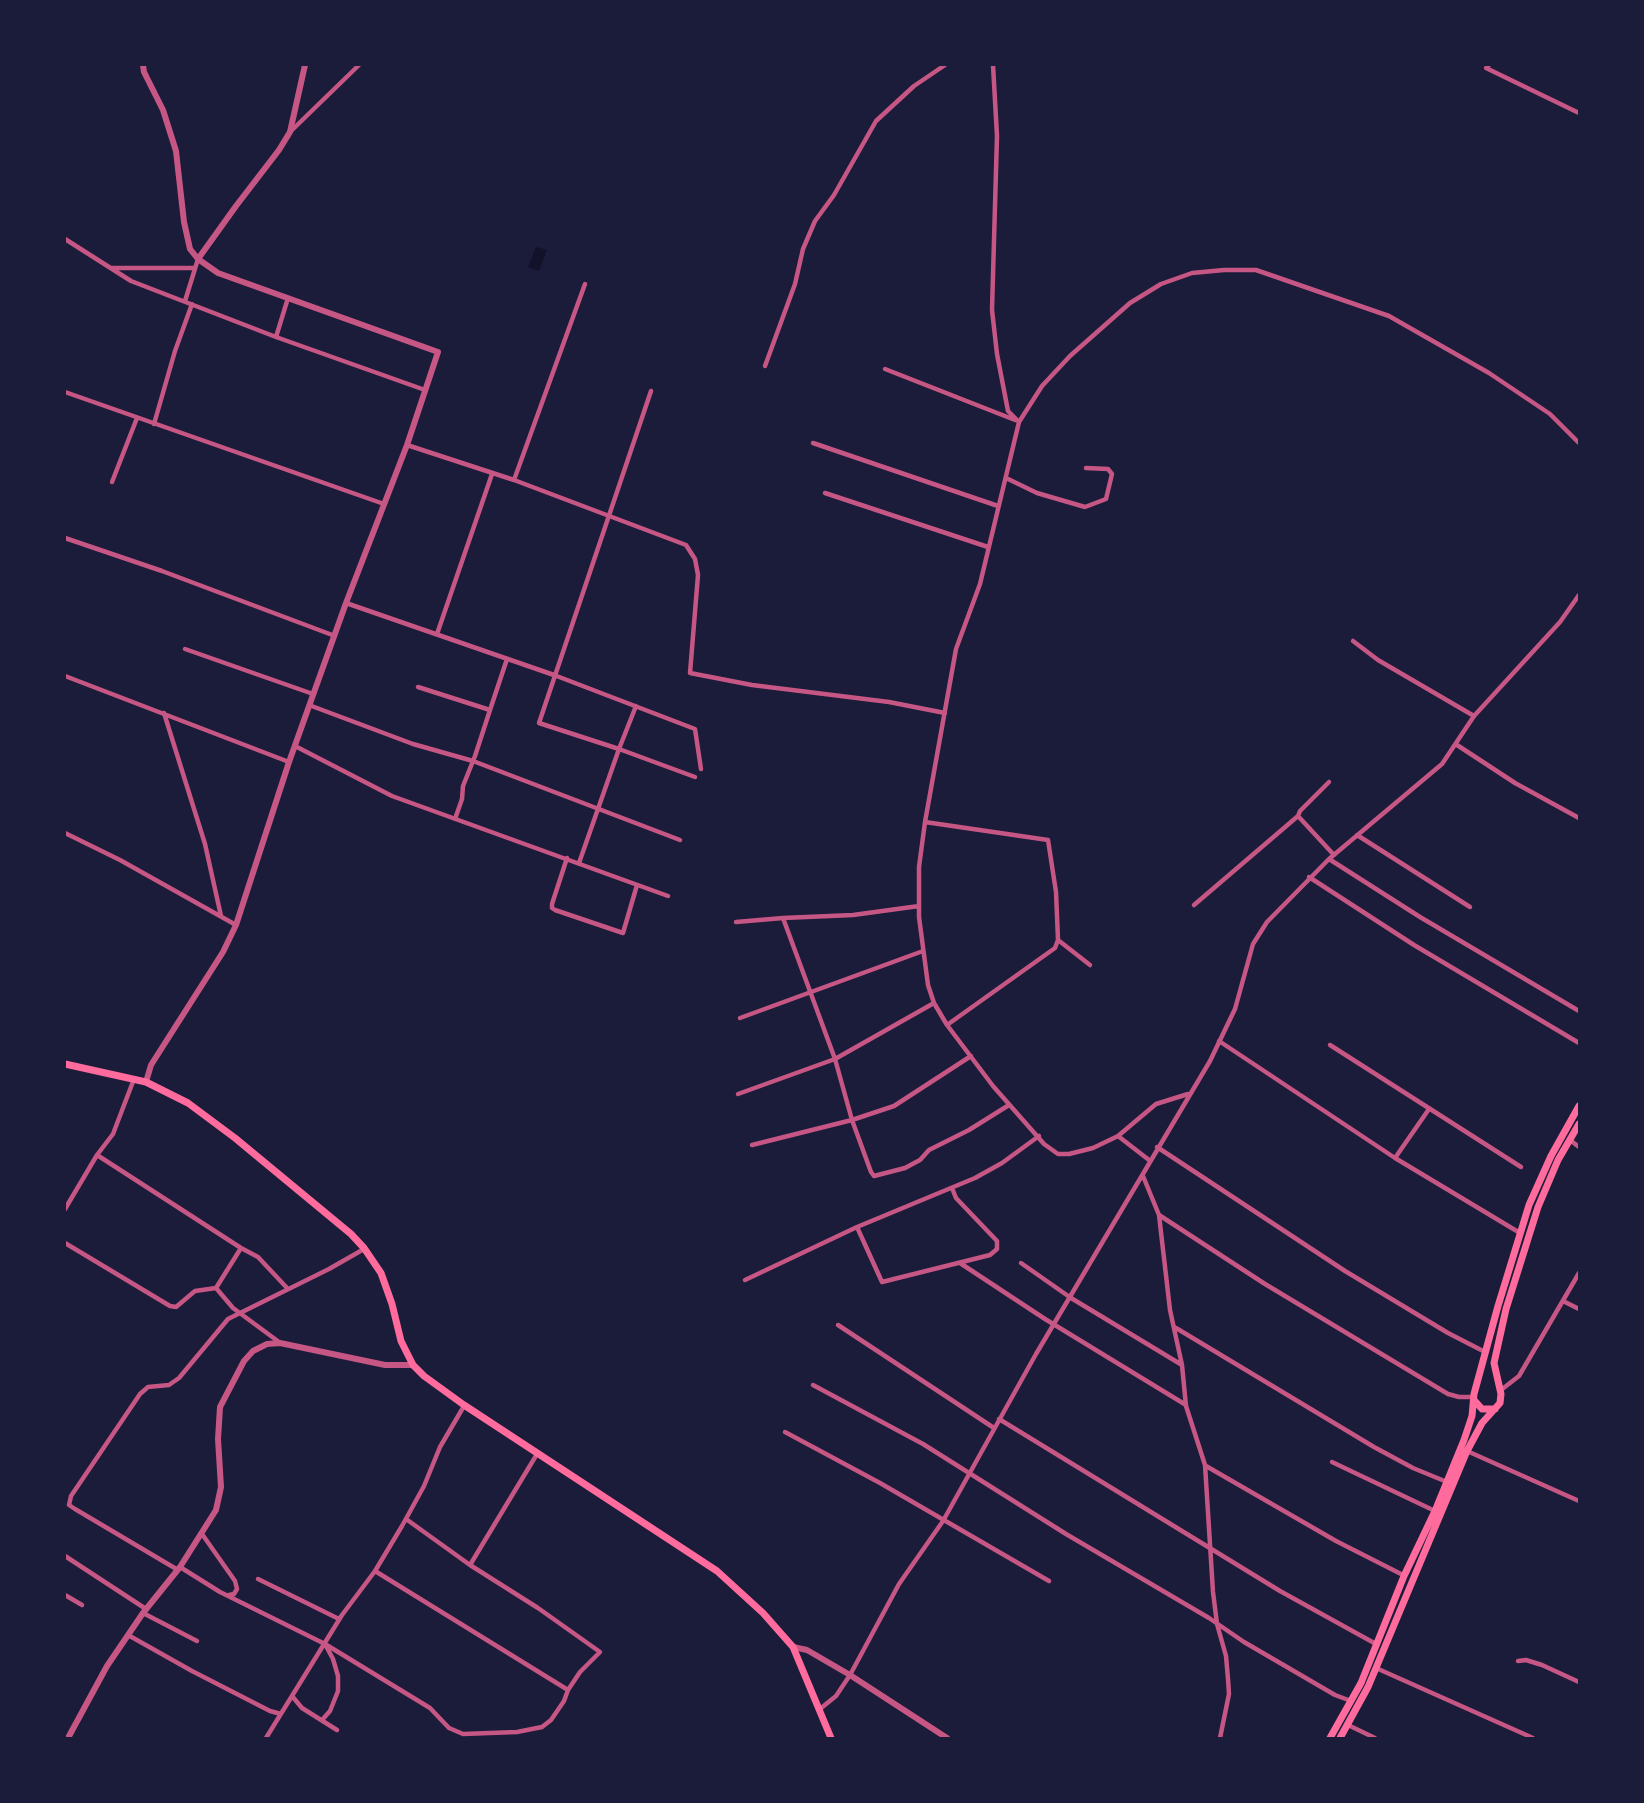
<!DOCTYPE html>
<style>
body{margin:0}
#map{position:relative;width:1644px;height:1803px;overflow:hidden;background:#1b1b3a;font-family:"Sofia Sans Condensed",sans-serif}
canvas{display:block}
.frame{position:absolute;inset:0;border:66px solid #1b1b3a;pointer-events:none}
</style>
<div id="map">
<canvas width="1644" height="1803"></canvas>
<div class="frame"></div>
</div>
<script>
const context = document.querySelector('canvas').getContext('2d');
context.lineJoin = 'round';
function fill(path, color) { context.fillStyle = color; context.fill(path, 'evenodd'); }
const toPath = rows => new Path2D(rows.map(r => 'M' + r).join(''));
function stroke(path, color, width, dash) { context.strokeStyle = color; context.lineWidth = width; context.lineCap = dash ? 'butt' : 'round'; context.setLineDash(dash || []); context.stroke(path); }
fill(toPath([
 [536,247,547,250,539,271,528,267]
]), '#12122b');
stroke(toPath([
 [993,65,997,136,992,310,997,354,1008,411,1019,422],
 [1489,65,1486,68,1579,113],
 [290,132,359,65],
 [65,239,131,281,276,337,425,390],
 [111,268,194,268],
 [185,301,198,259],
 [276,337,288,298],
 [765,366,795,284,803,249,815,221,834,195,876,121,914,86,945,65],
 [885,369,1015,420],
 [651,391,539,723,619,749,695,777],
 [65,392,384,504],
 [154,424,175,351,192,304],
 [813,443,998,506],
 [407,445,514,480,686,545,695,559,698,575,690,673,752,685,889,702,945,713],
 [1006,478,1037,493,1085,507,1106,499,1112,474,1108,469,1086,468],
 [514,480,585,284],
 [112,482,137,418],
 [825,493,988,547],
 [65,538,162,571,335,636],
 [346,603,554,675,695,729,701,769],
 [437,634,492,474],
 [1353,641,1378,660,1474,716],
 [185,649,313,694],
 [65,676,289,762],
 [418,687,490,710,507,659],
 [309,705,413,744,473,761,680,840],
 [164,713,205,844,221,916],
 [1457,745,1515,783,1579,818],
 [295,746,392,796,668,896],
 [1329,782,1300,811,1298,816,1334,855],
 [455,819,462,799,463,786,475,756,490,710],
 [925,822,1048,840,1056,892,1058,940,1090,965],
 [65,833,120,860,236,925],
 [1357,835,1470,907],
 [567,858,552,904,552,908,555,910,623,933,637,885],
 [1329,859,1420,917,1579,1011],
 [579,863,619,749,636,706],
 [1309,877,1414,945,1579,1043],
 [1194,905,1298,816],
 [783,918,853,915,919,906],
 [736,922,783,918,835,1059,852,1120,871,1172,874,1176,905,1168,920,1160,929,1150,969,1130,1009,1105],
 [740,1018,923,951],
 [947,1025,1055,948,1058,940],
 [1219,1041,1395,1158,1520,1233],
 [1330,1045,1521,1167],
 [738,1094,835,1059,934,1003],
 [1118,1136,1156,1104,1188,1094],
 [1570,1140,1579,1147],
 [752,1145,852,1120,894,1106,971,1056],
 [1157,1147,1345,1271,1448,1333,1485,1352],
 [97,1155,241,1248],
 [1395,1158,1429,1109],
 [1149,1160,1118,1136,1093,1148,1069,1154,1058,1154,1044,1144,993,1086,947,1025,934,1003,928,985,919,917,919,867,925,822,956,649,980,584,1019,422,1042,386,1070,356,1130,303,1161,284,1192,273,1224,270,1256,270,1389,316,1410,328,1489,373,1550,414,1579,443],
 [1143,1176,1159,1215,1170,1310,1182,1365,1186,1406,1205,1465,1213,1592,1217,1624,1226,1656,1228,1679,1229,1694,1220,1738],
 [952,1188,956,1198,997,1241,997,1249,990,1255,882,1282,857,1227,975,1178,1002,1163,1039,1136],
 [65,1209,97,1155,113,1134,134,1079],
 [1159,1215,1265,1284,1448,1394,1459,1397,1473,1397],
 [65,1243,170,1306,176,1307,195,1291,216,1288,241,1248,258,1257,288,1289],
 [960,1263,1045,1319,1186,1405],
 [1021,1263,1071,1298,1182,1365],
 [745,1280,857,1227],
 [216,1288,233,1308,279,1342],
 [1563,1301,1579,1309],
 [838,1325,994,1428],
 [1176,1328,1374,1447,1413,1468,1447,1482],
 [813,1385,923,1444,1066,1534,1209,1618,1244,1642,1335,1695,1351,1701],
 [1501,1390,1519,1376,1579,1273],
 [999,1419,1280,1591,1376,1644],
 [785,1432,880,1483,1049,1581],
 [1467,1451,1579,1501],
 [1332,1462,1435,1511],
 [1206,1466,1336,1541,1403,1575],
 [202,1534,235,1581,237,1589,234,1594,229,1595],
 [65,1556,146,1609],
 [470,1565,537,1454],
 [180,1567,220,1592,325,1644,430,1708,449,1728,463,1734,517,1732,542,1727,551,1720,564,1701,568,1690,580,1672,600,1652,538,1608,470,1565,406,1519],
 [178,1570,75,1509,69,1505,71,1496,140,1394,148,1387,169,1385,179,1378,228,1319,329,1269,364,1249],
 [375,1571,568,1690],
 [258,1579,339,1619],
 [65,1595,82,1605],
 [143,1613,197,1641],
 [128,1635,192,1671,270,1711,281,1714],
 [1518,1661,1526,1660,1542,1665,1579,1682],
 [1376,1668,1533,1738],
 [292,1696,302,1708,337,1730],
 [820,1709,836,1696,850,1675,899,1584,943,1521,1036,1354,1210,1061,1235,1009,1253,944,1267,922,1329,859,1442,764,1474,716,1560,622,1579,595],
 [322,1720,330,1711,338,1691,338,1676,333,1659,325,1644],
 [1348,1725,1375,1738],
 [266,1738,342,1615,375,1571,402,1526,424,1486,440,1447,464,1406]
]), '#c65784', 4.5);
stroke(toPath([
 [143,65,144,72,163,110,176,151,184,222,190,249,198,259],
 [146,1082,151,1065,223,952,236,925,289,762,346,603,407,445,438,352,218,273,198,259,236,206,279,150,290,132,305,65],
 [793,1647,807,1650,850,1675,947,1738],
 [68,1738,107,1666,143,1613,180,1567,216,1510,221,1487,218,1439,220,1407,244,1361,253,1351,267,1344,280,1343,385,1365,413,1365]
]), '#c65784', 6);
stroke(toPath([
 [65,1064,146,1082,188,1103,235,1138,351,1234,364,1248,381,1273,392,1304,401,1341,413,1365,424,1376,464,1405,717,1571,763,1613,793,1647,831,1738],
 [1474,1400,1482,1409,1495,1409],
 [1330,1738,1361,1683,1404,1576,1435,1511,1464,1440,1472,1416,1474,1394,1498,1306,1529,1205,1551,1156,1579,1106],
 [1340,1738,1368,1687,1467,1451,1482,1423,1500,1403,1501,1394,1494,1363,1506,1309,1538,1207,1558,1160,1579,1124]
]), '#ff6b9d', 7);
</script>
